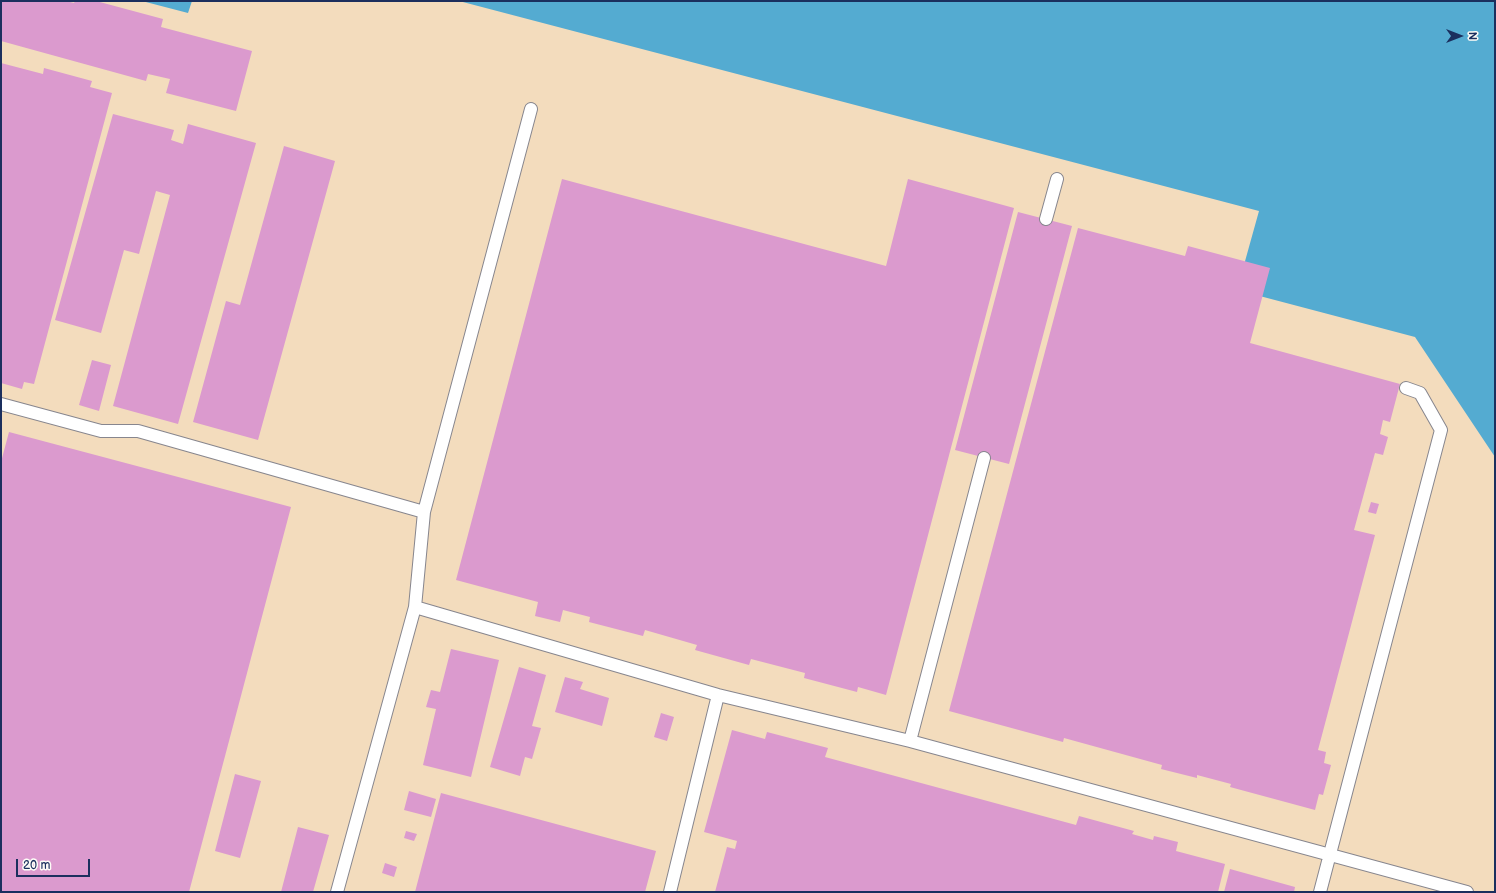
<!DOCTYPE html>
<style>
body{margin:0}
#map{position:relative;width:1496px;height:893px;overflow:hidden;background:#f3dcbd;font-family:"Balsamiq Sans",sans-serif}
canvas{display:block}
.frame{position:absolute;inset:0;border:2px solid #1b2f5e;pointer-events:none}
.north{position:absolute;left:1440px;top:16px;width:40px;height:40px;-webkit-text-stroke:3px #fdfcf7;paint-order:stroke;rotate:90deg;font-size:11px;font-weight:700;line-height:16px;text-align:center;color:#1b2f5e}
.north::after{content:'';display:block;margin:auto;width:14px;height:18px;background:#1b2f5e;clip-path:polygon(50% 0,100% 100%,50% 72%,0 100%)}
.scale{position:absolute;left:16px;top:859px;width:74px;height:18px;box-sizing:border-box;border:2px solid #1b2f5e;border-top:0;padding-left:5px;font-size:12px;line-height:14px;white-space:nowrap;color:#1b2f5e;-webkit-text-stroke:3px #fdfcf7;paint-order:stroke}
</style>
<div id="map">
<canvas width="1496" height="893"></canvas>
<div class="frame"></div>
<div class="north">N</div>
<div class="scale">20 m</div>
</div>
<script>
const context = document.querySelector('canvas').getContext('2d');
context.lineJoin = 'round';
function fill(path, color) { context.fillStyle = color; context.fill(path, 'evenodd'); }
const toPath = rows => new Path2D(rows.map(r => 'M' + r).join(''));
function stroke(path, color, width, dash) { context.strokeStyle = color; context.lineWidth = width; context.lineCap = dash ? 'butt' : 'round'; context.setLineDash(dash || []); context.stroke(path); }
fill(toPath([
 [142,1,192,1,188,13],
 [459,1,1495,1,1495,457,1415,337,1237,290,1259,211]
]), '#54abd1');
fill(toPath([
 [1,1,66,1,74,3,75,1,96,1,163,19,161,27,252,51,236,111,166,93,170,79,148,74,146,81,1,41],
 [1,63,43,74,44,68,92,81,90,87,112,93,34,384,24,382,22,389,1,383],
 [113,114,174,130,171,140,183,144,188,124,256,143,178,424,113,406,170,195,156,191,139,254,124,250,101,333,55,320],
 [284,146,335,161,258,440,193,422,226,301,240,305],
 [562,179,886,266,908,179,1014,208,886,695,858,687,857,692,804,678,805,673,751,659,749,665,695,650,697,645,645,630,643,636,589,622,590,617,563,610,560,622,535,616,538,602,456,580],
 [1018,212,1072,226,1009,464,955,450],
 [1078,228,1185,256,1188,246,1270,268,1250,343,1400,384,1390,422,1383,420,1380,434,1388,437,1383,455,1375,453,1354,530,1375,535,1318,750,1326,752,1324,763,1331,765,1323,795,1319,794,1315,810,1230,787,1231,784,1197,775,1197,778,1161,769,1162,765,1064,738,1063,742,949,711],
 [92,360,111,365,99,411,79,405],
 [9,432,291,507,189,892,1,892,1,462],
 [1371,502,1379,504,1376,514,1368,512],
 [451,649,499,660,471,777,423,765,436,709,426,707,431,690,440,692],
 [519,667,546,675,532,726,541,728,532,759,525,757,520,776,490,767],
 [565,677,583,682,580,689,609,698,602,726,555,712],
 [661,713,674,717,667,741,654,737],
 [732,730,765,739,767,732,828,748,825,757,1076,825,1079,816,1134,831,1132,834,1153,840,1154,836,1178,842,1176,851,1225,864,1218,892,715,892,727,847,735,849,737,841,704,832],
 [235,774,261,781,240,858,215,851],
 [409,791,436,799,431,817,404,810],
 [441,793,656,851,645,892,415,892],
 [298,827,329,835,313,892,281,892],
 [406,831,417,834,414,841,404,838],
 [385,863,397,867,394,877,382,873],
 [1230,869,1295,887,1294,892,1224,892]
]), '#db9ace');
const lane = toPath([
 [1046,219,1057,179],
 [1,404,101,431,138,431,424,512,415,607,337,892],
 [424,512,531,109],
 [415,607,718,695,910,741,1467,892],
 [910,741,984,458],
 [670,892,718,695],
 [1320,892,1441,430,1420,393,1406,388]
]);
stroke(lane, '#87868e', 14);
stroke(lane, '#fff', 12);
</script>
